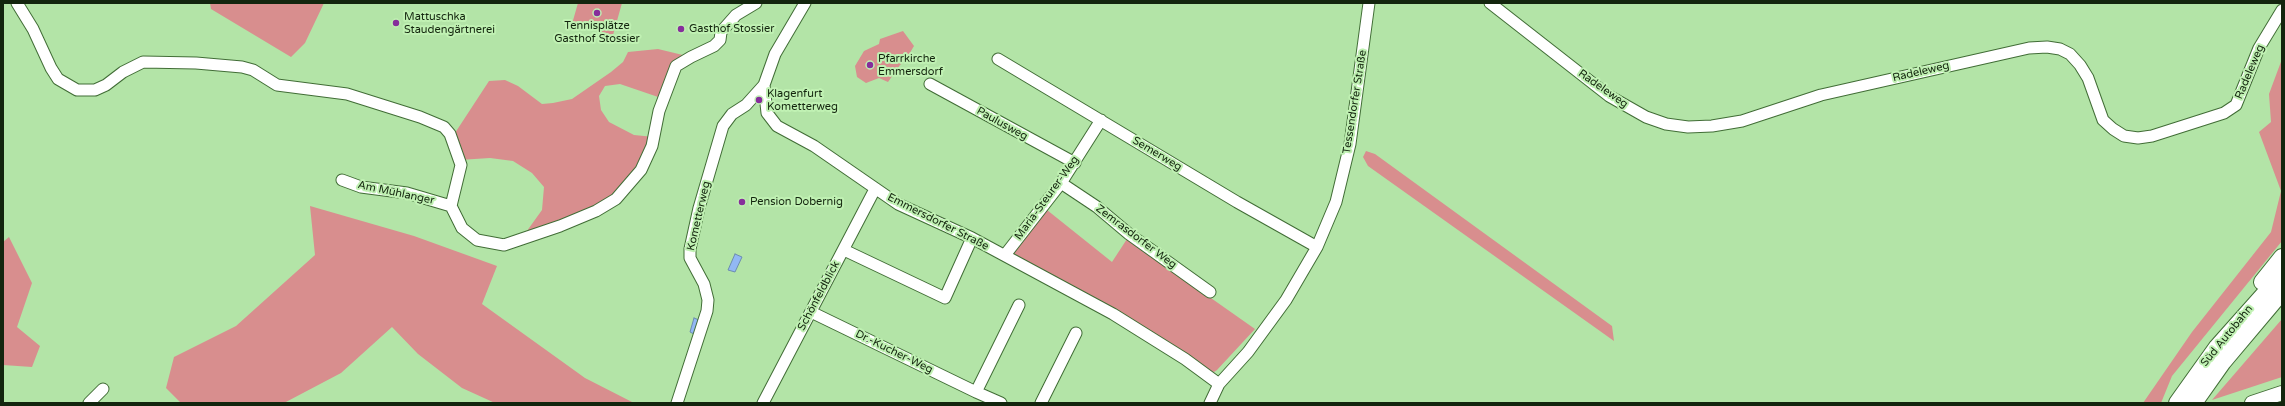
<!DOCTYPE html>
<meta charset="utf-8">
<style>
body{margin:0}
#map{position:relative;width:2285px;height:406px;overflow:hidden;background:#b3e4a7;font-family:"Varela Round",sans-serif}
canvas{display:block}
.frame{position:absolute;inset:0;border:4px solid #13250e;pointer-events:none}
</style>
<div id="map">
<canvas width="2285" height="406"></canvas>
<div class="frame"></div>
</div>
<script>
const context = document.querySelector('canvas').getContext('2d');
context.lineJoin = 'round';
function fill(path, color) { context.fillStyle = color; context.fill(path, 'evenodd'); }
const toPath = rows => new Path2D(rows.map(r => 'M' + r).join(''));
function stroke(path, color, width, dash) { context.strokeStyle = color; context.lineWidth = width; context.lineCap = dash ? 'butt' : 'round'; context.setLineDash(dash || []); context.stroke(path); }
function drawText(font, color, halo, rows, align = 'center') {
  context.font = font + ' "Varela Round",sans-serif'; context.lineWidth = 4; context.setLineDash([]); context.textBaseline = 'middle'; context.strokeStyle = halo; context.fillStyle = color; for (const [text, x, y, turn = 0] of rows) {
    context.save(); context.translate(x, y); context.rotate((+turn || 0) * Math.PI / 180); context.textAlign = isNaN(turn) ? turn : align; if (halo) context.strokeText(text, 0, 0); context.fillText(text, 0, 0); context.restore();
  }
}
fill(toPath([
 [210,3,324,3,305,43,291,57,211,9],
 [578,3,622,3,613,35,572,24],
 [903,31,914,46,905,61,900,65,888,82,879,78,866,83,857,77,855,66,864,51,879,44,880,39],
 [658,49,691,57,684,61,664,99,620,84,605,86,599,96,601,110,609,122,634,135,654,137,649,152,612,202,524,235,542,210,544,187,532,173,513,161,490,158,459,160,455,133,489,81,505,80,518,86,542,104,553,103,572,99,611,72,623,62,628,52],
 [2282,59,2282,241,2172,376,2161,403,2143,403,2192,332,2271,232,2281,191,2259,132,2271,122,2269,94],
 [1366,151,1375,154,1612,326,1614,341,1368,166,1363,157],
 [310,206,414,236,497,266,482,304,585,378,634,403,495,403,462,388,418,354,392,327,341,373,284,403,181,403,166,388,174,357,236,326,315,255],
 [1047,210,1112,262,1127,239,1255,329,1217,370,1214,372,1207,370,1115,311,1013,253],
 [9,237,32,283,17,327,40,346,32,367,3,365,3,242],
 [2282,319,2282,377,2212,400]
]), '#d88e8e');
const water = toPath([
 [735,254,742,257,735,272,728,270,735,254],
 [694,318,699,320,694,334,690,332,694,318]
]);
fill(water, '#92b8f4');
stroke(water, '#6c8caf', 1);
const minor = toPath([
 [17,3,33,29,51,68,58,79,77,90,95,90,106,85,123,72,143,62,196,63,242,67,253,70,277,85,347,94,420,117,444,127,450,134,461,165,451,206,462,228,477,240,504,245,560,226,596,211,616,199,641,170,652,146,659,111,676,66,691,57,714,46,720,40,721,32,736,15,756,3],
 [805,3,775,54,764,85,767,113,777,126,814,146,898,204,972,238,1113,314,1185,359,1219,384],
 [1490,3,1609,96,1646,117,1666,124,1688,127,1712,126,1742,121,1821,95,2029,48,2047,47,2060,49,2070,54,2080,65,2088,78,2103,120,2113,129,2124,136,2138,138,2152,136,2224,113,2236,105,2259,48,2282,10],
 [998,59,1237,202,1317,247],
 [930,84,1075,163],
 [342,180,361,187,407,193,451,206],
 [1061,183,1097,207,1129,234,1210,292],
 [844,250,945,298,972,238],
 [1005,255,1061,183,1101,120],
 [811,312,976,392,1019,305],
 [976,392,1001,403],
 [89,403,103,389],
 [677,403,707,311,708,300,704,284,690,258,690,249,699,208,723,126,732,114,746,105,764,85],
 [763,403,875,189],
 [1041,403,1076,333],
 [1210,403,1219,384,1248,352,1286,300,1317,247,1336,202,1350,144,1369,3]
]);
const major = toPath([
 [2252,403,2282,393]
]);
const highway = toPath([
 [2262,282,2282,257],
 [2177,403,2217,347,2282,274],
 [2194,403,2223,362,2282,292]
]);
stroke(minor, '#416d36', 13);
stroke(major, '#416d36', 16);
stroke(highway, '#416d36', 18);
stroke(minor, '#fff', 11);
stroke(major, '#fff', 14);
stroke(highway, '#fff', 16);
for (const [x, y, r, color] of [
 [597,13,4,"#862e9b"],
 [396,23,4,"#862e9b"],
 [681,29,4,"#862e9b"],
 [870,65,4,"#862e9b"],
 [759,100,4,"#862e9b"],
 [742,202,4,"#862e9b"]
]) { const dot = new Path2D(); dot.arc(x, y, r, 0, 2 * Math.PI); context.fillStyle = color; context.fill(dot); stroke(dot, '#c0f1b3', 1.5); }
drawText('11px', '#13250e', '#c0f1b3', [
 ["Mattuschka",404,17],
 ["Staudengärtnerei",404,30],
 ["Tennisplätze",597,26,"center"],
 ["Gasthof Stossier",597,39,"center"],
 ["Gasthof Stossier",689,29],
 ["Pfarrkirche",878,59],
 ["Emmersdorf",878,72],
 ["Klagenfurt",767,94],
 ["Kometterweg",767,107],
 ["Pension Dobernig",750,202]
], 'left');
drawText('11px', '#13250e', '#c0f1b3', [
 ["Radeleweg",1921,72,-13],
 ["Radeleweg",2250,72,-67],
 ["Radeleweg",1603,89,35],
 ["Tessendorfer Straße",1355,102,-81],
 ["Paulusweg",1002,124,29],
 ["Semerweg",1157,154,31],
 ["Am Mühlanger",396,193,12],
 ["Maria-Steurer-Weg",1047,198,-54],
 ["Kometterweg",699,216,-77],
 ["Emmersdorfer Straße",938,222,27],
 ["Zemrasdorfer Weg",1136,237,37],
 ["Schönfeldblick",819,296,-62],
 ["Süd Autobahn",2227,336,-51],
 ["Dr.-Kucher-Weg",894,352,26]
]);
</script>
